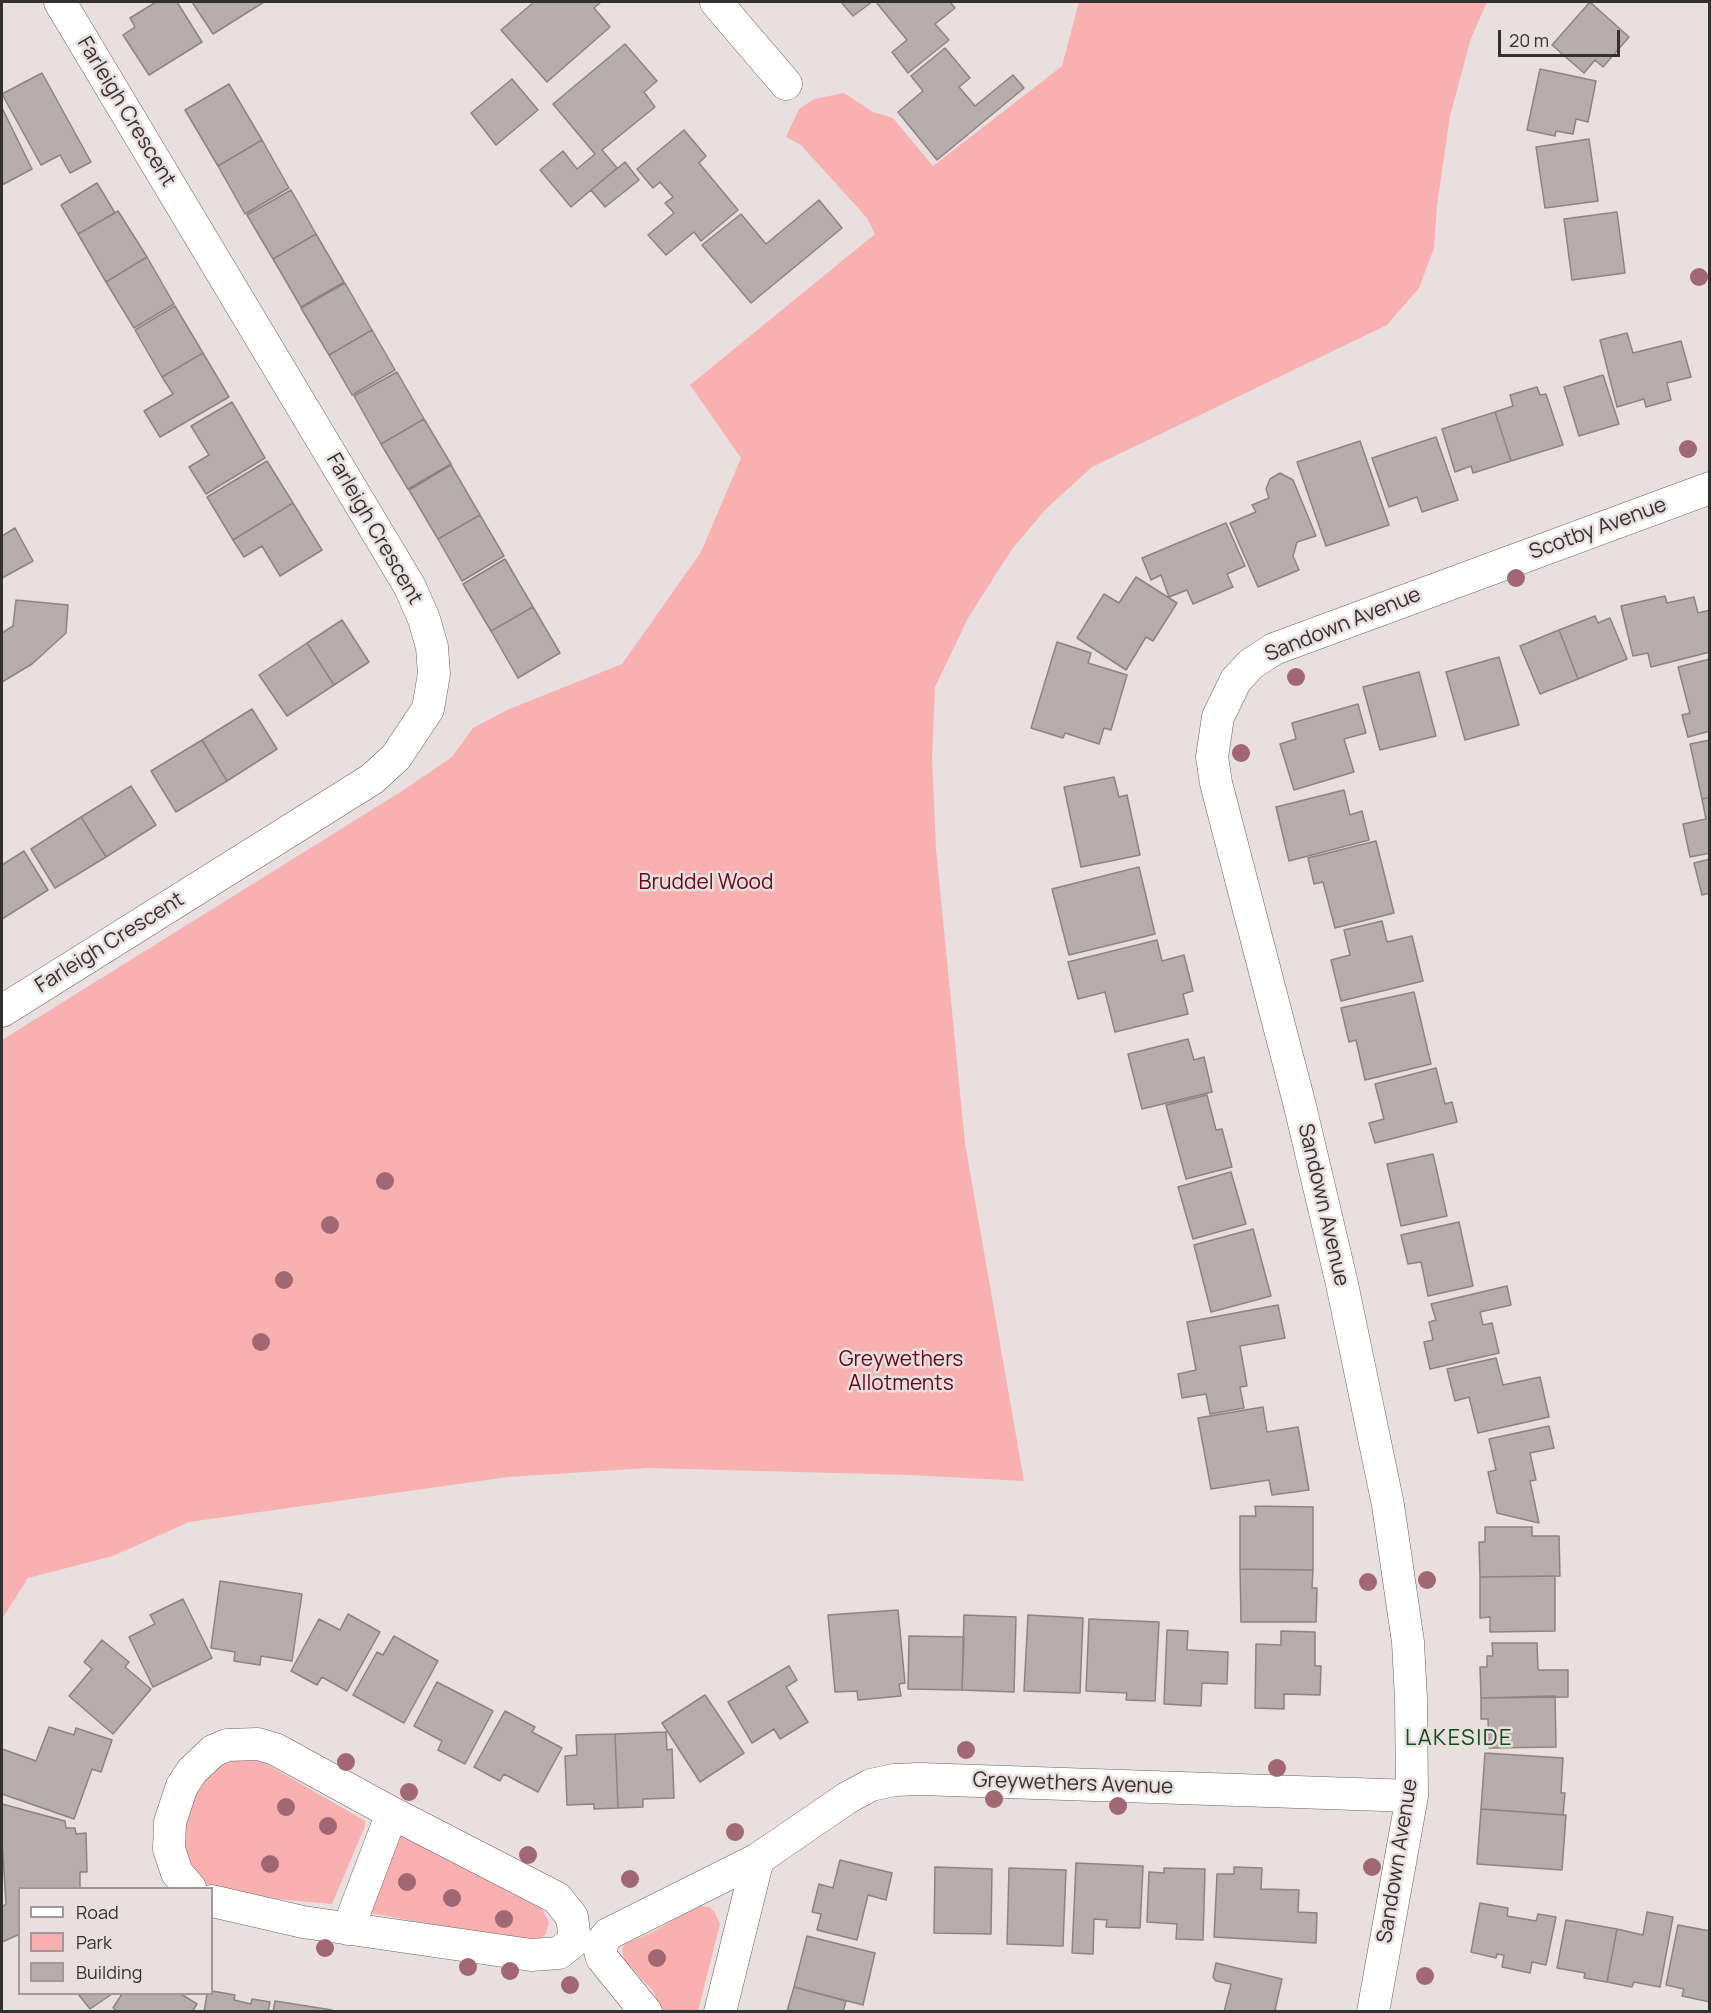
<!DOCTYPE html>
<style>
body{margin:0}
#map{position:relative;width:1711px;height:2013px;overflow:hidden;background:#e9dfdf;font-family:Manrope,sans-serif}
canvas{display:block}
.frame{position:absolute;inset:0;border:3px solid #343030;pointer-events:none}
.legend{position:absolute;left:18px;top:1887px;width:195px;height:108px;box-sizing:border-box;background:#e9dfdf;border:2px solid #a19999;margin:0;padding:8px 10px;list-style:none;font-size:18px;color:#343030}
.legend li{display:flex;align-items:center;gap:12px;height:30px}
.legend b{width:30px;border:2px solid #a19999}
.scale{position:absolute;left:1498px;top:30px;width:122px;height:27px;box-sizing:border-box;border:3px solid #343030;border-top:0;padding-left:8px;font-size:18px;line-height:21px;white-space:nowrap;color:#343030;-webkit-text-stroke:4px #e9dfdf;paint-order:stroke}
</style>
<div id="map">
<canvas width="1711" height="2013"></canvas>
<div class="frame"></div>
<ul class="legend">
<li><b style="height:8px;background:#fff"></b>Road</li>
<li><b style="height:16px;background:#f8b1b0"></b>Park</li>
<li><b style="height:16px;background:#b7adad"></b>Building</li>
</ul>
<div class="scale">20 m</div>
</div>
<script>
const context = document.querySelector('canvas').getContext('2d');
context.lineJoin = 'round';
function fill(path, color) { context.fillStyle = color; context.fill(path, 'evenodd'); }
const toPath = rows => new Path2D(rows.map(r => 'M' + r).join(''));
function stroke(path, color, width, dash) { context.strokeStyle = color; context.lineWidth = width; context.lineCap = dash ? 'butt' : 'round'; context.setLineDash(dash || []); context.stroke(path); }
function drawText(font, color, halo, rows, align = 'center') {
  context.font = font + ' Manrope,sans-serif'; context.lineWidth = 5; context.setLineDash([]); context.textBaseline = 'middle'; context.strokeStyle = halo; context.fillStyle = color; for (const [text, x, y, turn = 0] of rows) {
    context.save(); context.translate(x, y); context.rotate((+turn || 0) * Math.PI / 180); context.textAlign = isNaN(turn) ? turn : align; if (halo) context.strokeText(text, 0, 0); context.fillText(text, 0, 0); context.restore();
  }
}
fill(toPath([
 [1079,2,1487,2,1471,38,1450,116,1437,205,1434,248,1419,288,1387,325,1092,467,1047,508,1012,549,968,618,935,687,932,758,936,849,965,1143,1024,1481,909,1475,648,1468,508,1477,189,1522,113,1556,28,1578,2,1619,2,1040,402,791,452,757,473,728,507,710,622,664,701,552,741,458,690,385,875,234,867,218,801,145,786,137,799,109,814,99,844,93,873,112,893,118,933,166,1062,66],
 [239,1759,260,1760,365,1821,365,1826,332,1904,276,1899,227,1892,211,1887,201,1882,186,1863,183,1824,199,1786,217,1768,228,1762],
 [399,1834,542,1909,549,1922,546,1934,538,1941,454,1929,371,1913],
 [698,1906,709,1907,714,1911,720,1924,698,2011,662,2011,653,1991,624,1960,622,1949,625,1944,653,1932]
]), '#f8b1b0');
const building = toPath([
 [156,2,177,2,202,42,149,75,123,35,135,27,130,18,156,2],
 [192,2,264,2,213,34,192,2],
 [534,2,601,2,594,8,610,27,547,82,501,30,534,2],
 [841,2,872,2,853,16,841,2],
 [876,2,950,2,955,8,935,24,949,40,908,73,892,52,907,40,876,2],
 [1590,2,1629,37,1603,67,1595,60,1584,73,1552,45,1590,2],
 [625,44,657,81,644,92,655,107,602,150,617,168,571,207,540,170,563,151,577,169,595,154,553,104,625,44],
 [945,48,970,78,959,87,975,106,1013,75,1024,88,937,160,898,112,923,91,911,76,945,48],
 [1540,69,1596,81,1588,122,1576,119,1573,134,1556,131,1555,136,1527,130,1540,69],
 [42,73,91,162,70,173,60,155,41,165,2,94,42,73],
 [512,79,538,110,496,145,471,113,512,79],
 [229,84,262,140,218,166,185,110,229,84],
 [2,108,32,169,2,185,2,108],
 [684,130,706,156,699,163,738,210,701,241,694,232,666,255,648,235,674,213,665,203,673,197,660,182,653,188,637,169,684,130],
 [1589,139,1598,201,1545,208,1536,147,1589,139],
 [262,140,289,188,245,214,218,166,262,140],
 [625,162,639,180,605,207,591,190,625,162],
 [97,183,115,213,78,234,61,205,97,183],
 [291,190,316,234,273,259,247,215,291,190],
 [819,200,842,228,751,303,702,245,741,214,766,244,819,200],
 [118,211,147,257,106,282,78,234,118,211],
 [1617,212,1625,273,1572,280,1564,219,1617,212],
 [316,234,344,282,301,307,273,259,316,234],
 [147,257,174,304,134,328,106,282,147,257],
 [345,283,372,330,329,355,301,308,345,283],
 [175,306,203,353,162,377,135,330,175,306],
 [372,330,395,370,352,395,329,355,372,330],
 [1627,333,1633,353,1681,341,1691,377,1667,383,1671,400,1646,407,1644,399,1617,407,1600,340,1627,333],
 [203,353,229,397,160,437,144,411,173,394,162,377,203,353],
 [397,372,424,419,381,444,354,396,397,372],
 [1603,375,1619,424,1579,436,1564,387,1603,375],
 [1537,387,1540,395,1546,394,1563,445,1511,461,1495,412,1513,406,1510,395,1537,387],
 [232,402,265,458,206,494,189,467,209,455,191,426,232,402],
 [1495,412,1511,461,1473,473,1471,466,1455,472,1442,429,1495,412],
 [424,419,451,464,408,489,381,444,424,419],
 [1436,437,1458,500,1422,512,1417,497,1389,507,1372,458,1436,437],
 [1360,441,1389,525,1326,546,1297,462,1360,441],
 [267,461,293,503,233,540,207,497,267,461],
 [451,465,480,515,438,539,409,490,451,465],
 [1280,473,1293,480,1316,536,1297,542,1293,556,1299,570,1258,587,1230,523,1256,512,1252,505,1269,498,1266,489,1270,479,1280,473],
 [293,503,322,550,280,576,262,546,244,557,233,540,293,503],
 [480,515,504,556,462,581,438,539,480,515],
 [1226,523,1245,566,1227,574,1233,587,1193,604,1187,590,1169,597,1161,575,1151,580,1142,558,1226,523],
 [15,528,33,561,2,578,2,536,15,528],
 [505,559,533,607,491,631,463,584,505,559],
 [1136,577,1177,603,1153,641,1146,637,1126,670,1077,638,1104,594,1119,603,1136,577],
 [1665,596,1667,603,1694,597,1698,613,1710,610,1710,652,1651,667,1648,653,1633,656,1621,606,1665,596],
 [16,600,68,605,66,633,32,664,2,682,2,633,13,626,16,600],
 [533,607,560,653,518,678,491,631,533,607],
 [1595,616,1598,623,1610,618,1627,659,1578,679,1559,630,1595,616],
 [342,620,369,662,334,685,307,643,342,620],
 [1559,630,1578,679,1540,694,1520,646,1559,630],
 [1057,642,1091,653,1088,663,1127,675,1111,730,1104,728,1099,744,1065,733,1063,738,1031,728,1057,642],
 [307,643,334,685,287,716,259,675,307,643],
 [1499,657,1519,725,1465,740,1446,672,1499,657],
 [1710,659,1710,731,1688,737,1682,715,1690,713,1678,667,1710,659],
 [1419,672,1436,736,1380,750,1363,687,1419,672],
 [1358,704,1366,733,1344,739,1354,772,1294,790,1280,744,1296,739,1292,723,1358,704],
 [252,709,277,749,227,781,202,740,252,709],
 [202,740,227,781,176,812,151,771,202,740],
 [1710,740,1710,797,1702,799,1690,744,1710,740],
 [1114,777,1119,797,1127,795,1140,855,1081,867,1064,787,1114,777],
 [131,786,156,825,106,857,81,817,131,786],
 [1344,790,1350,815,1362,811,1369,840,1289,861,1276,807,1344,790],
 [1710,797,1710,853,1690,857,1683,824,1706,819,1702,799,1710,797],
 [81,817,106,857,55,888,31,849,81,817],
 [1376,841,1394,913,1335,928,1323,882,1314,884,1308,858,1376,841],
 [24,851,48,890,2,919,2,865,24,851],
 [1710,859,1710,893,1702,895,1694,863,1710,859],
 [1139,867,1155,934,1069,955,1052,889,1139,867],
 [1382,921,1387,942,1412,936,1423,981,1341,1001,1331,960,1350,955,1344,930,1382,921],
 [1157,940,1162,961,1184,955,1193,991,1183,994,1188,1014,1115,1032,1105,992,1078,999,1068,962,1157,940],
 [1414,992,1431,1064,1365,1080,1356,1040,1349,1042,1341,1008,1414,992],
 [1188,1039,1194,1060,1204,1057,1212,1092,1142,1109,1128,1054,1188,1039],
 [1436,1068,1445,1104,1452,1102,1457,1122,1375,1143,1369,1123,1384,1119,1375,1084,1436,1068],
 [1207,1095,1216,1130,1222,1129,1232,1167,1186,1179,1166,1105,1207,1095],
 [1433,1154,1447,1216,1401,1226,1387,1164,1433,1154],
 [1231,1172,1246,1224,1193,1239,1178,1187,1231,1172],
 [1459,1222,1473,1286,1428,1296,1421,1262,1408,1264,1401,1235,1459,1222],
 [1253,1229,1271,1296,1211,1312,1194,1245,1253,1229],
 [1507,1286,1511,1305,1480,1312,1483,1325,1492,1323,1499,1353,1430,1369,1424,1342,1433,1340,1429,1322,1436,1320,1431,1304,1507,1286],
 [1278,1305,1285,1338,1240,1346,1247,1386,1240,1387,1244,1408,1210,1414,1206,1394,1182,1398,1178,1374,1196,1370,1187,1322,1278,1305],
 [1496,1358,1503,1385,1540,1377,1549,1417,1478,1433,1469,1397,1455,1401,1447,1369,1496,1358],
 [1263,1407,1267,1432,1298,1427,1309,1490,1272,1495,1269,1480,1211,1489,1198,1418,1263,1407],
 [1549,1426,1554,1448,1530,1453,1536,1480,1530,1481,1539,1523,1497,1513,1488,1472,1496,1470,1489,1439,1549,1426],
 [1255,1506,1313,1507,1313,1570,1240,1569,1240,1516,1256,1516,1255,1506],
 [1485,1527,1532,1527,1532,1536,1559,1536,1560,1576,1480,1577,1479,1542,1485,1542,1485,1527],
 [1240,1569,1313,1570,1312,1588,1317,1588,1316,1622,1241,1622,1240,1569],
 [1555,1576,1555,1631,1490,1632,1490,1617,1480,1618,1480,1577,1555,1576],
 [220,1581,302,1594,292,1661,261,1656,260,1665,234,1661,235,1652,211,1648,220,1581],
 [183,1599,212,1658,153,1687,129,1637,155,1624,150,1615,183,1599],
 [898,1610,905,1683,899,1684,901,1696,858,1700,857,1691,835,1692,828,1615,898,1610],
 [348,1614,380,1632,347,1691,322,1677,317,1685,291,1671,319,1619,340,1630,348,1614],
 [964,1615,1016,1617,1014,1692,962,1690,964,1615],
 [1028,1615,1083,1618,1080,1693,1024,1691,1028,1615],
 [1089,1619,1159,1622,1155,1701,1126,1700,1127,1693,1086,1691,1089,1619],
 [1167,1630,1188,1631,1187,1650,1228,1652,1227,1684,1202,1683,1201,1706,1164,1704,1167,1630],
 [1281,1631,1315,1632,1315,1666,1321,1666,1320,1695,1284,1694,1284,1709,1255,1708,1256,1644,1281,1645,1281,1631],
 [394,1636,438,1661,404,1723,353,1695,377,1652,383,1655,394,1636],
 [909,1636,964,1637,962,1690,908,1689,909,1636],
 [102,1640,129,1662,125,1667,151,1689,113,1734,69,1696,92,1669,84,1662,102,1640],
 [1492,1643,1537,1643,1538,1670,1568,1670,1568,1697,1481,1698,1480,1667,1487,1667,1487,1656,1493,1656,1492,1643],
 [789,1666,797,1680,786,1687,808,1722,780,1739,774,1729,752,1743,728,1702,789,1666],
 [437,1682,493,1711,465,1764,438,1750,442,1741,414,1726,437,1682],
 [705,1695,744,1753,700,1782,662,1723,705,1695],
 [1555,1696,1556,1747,1489,1748,1488,1719,1481,1719,1481,1698,1555,1696],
 [505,1711,535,1727,532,1732,562,1748,538,1792,504,1774,500,1781,474,1767,505,1711],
 [49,1727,74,1735,76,1728,112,1740,101,1772,92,1769,74,1819,2,1794,2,1749,36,1761,49,1727],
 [666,1732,667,1750,672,1749,674,1798,643,1799,643,1807,618,1808,615,1734,666,1732],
 [615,1734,618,1808,594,1809,594,1804,567,1805,565,1756,577,1755,576,1735,615,1734],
 [1485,1753,1563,1758,1561,1793,1565,1793,1563,1815,1481,1809,1485,1753],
 [2,1804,65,1821,66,1828,75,1828,76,1834,86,1833,87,1872,80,1872,80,1888,20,1888,20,1934,2,1942,2,1907,6,1904,2,1840,2,1804],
 [1481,1809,1566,1815,1562,1870,1477,1864,1481,1809],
 [840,1860,892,1873,886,1900,868,1895,857,1940,817,1930,821,1914,812,1912,819,1884,833,1888,840,1860],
 [1076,1863,1143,1866,1140,1928,1106,1927,1107,1920,1094,1919,1093,1954,1072,1953,1076,1863],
 [935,1867,992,1869,991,1934,934,1933,935,1867],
 [1234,1867,1262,1868,1261,1889,1299,1890,1298,1912,1317,1913,1316,1943,1214,1937,1217,1874,1234,1874,1234,1867],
 [1009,1868,1066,1870,1063,1946,1007,1944,1009,1868],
 [1164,1868,1205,1869,1203,1940,1176,1939,1177,1924,1147,1922,1149,1872,1164,1873,1164,1868],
 [1480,1903,1508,1908,1507,1916,1536,1921,1538,1914,1556,1917,1546,1965,1532,1962,1530,1973,1502,1967,1504,1955,1497,1954,1496,1958,1471,1952,1480,1903],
 [1647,1912,1673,1917,1660,1987,1634,1982,1632,1987,1607,1982,1617,1929,1643,1935,1647,1912],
 [1566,1920,1617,1929,1607,1982,1584,1978,1585,1973,1557,1968,1566,1920],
 [1678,1925,1710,1931,1710,2002,1682,1996,1684,1989,1666,1985,1678,1925],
 [807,1936,875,1953,863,2005,794,1987,807,1936],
 [1216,1963,1282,1979,1275,2010,1281,2012,1224,2012,1231,1984,1216,1981,1213,1977,1216,1963],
 [794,1987,846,2001,843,2012,787,2011,794,1987],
 [212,1991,235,1995,234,2000,251,2004,252,1999,270,2002,268,2012,204,2012,207,1994,212,1994,212,1991],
 [78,1994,112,1994,90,2009,78,1994],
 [122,1994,181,1994,197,2004,192,2012,119,2012,113,2008,122,1994],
 [275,2001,332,2010,332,2012,273,2012,275,2001]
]);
fill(building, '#b7adad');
stroke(building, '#8c8383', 1.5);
const minor = toPath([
 [716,2,786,84],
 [2,1011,372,779,396,757,428,709,434,674,432,647,424,619,410,587,60,2],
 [190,1888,177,1873,169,1849,170,1822,182,1786,192,1771,213,1751,227,1745,258,1744,275,1749,392,1813,557,1898,572,1917,575,1940],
 [212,1901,303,1922,531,1955,559,1953,575,1940],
 [348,1929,392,1813],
 [646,2012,602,1958,600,1951,604,1939,608,1934,758,1859],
 [720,2012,758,1859,847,1798,871,1785,894,1780,920,1779,1412,1796],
 [1373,2012,1412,1796,1411,1699,1408,1642,1388,1505,1342,1284,1300,1106,1216,783,1212,757,1218,717,1236,680,1251,664,1274,649,1710,488]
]);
stroke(minor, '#696060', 33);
stroke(minor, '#fff', 32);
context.fillStyle = '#a16772';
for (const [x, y] of [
 [1699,277],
 [1688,449],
 [1516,578],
 [1296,677],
 [1241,753],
 [385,1181],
 [330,1225],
 [284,1280],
 [261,1342],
 [1427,1580],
 [1368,1582],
 [966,1750],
 [346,1762],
 [1277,1768],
 [409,1792],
 [994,1799],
 [1118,1806],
 [286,1807],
 [328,1826],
 [735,1832],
 [528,1855],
 [270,1864],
 [1372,1867],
 [630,1879],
 [407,1882],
 [452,1898],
 [504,1919],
 [325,1948],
 [657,1958],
 [468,1967],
 [510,1971],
 [1425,1976],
 [570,1985]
]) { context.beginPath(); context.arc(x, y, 9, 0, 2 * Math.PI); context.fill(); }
drawText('21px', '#343030', '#e9dfdf', [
 ["Farleigh Crescent",126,112,59],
 ["Farleigh Crescent",374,529,60],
 ["Scotby Avenue",1598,529,-20],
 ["Sandown Avenue",1343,625,-22],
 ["Farleigh Crescent",110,943,-32],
 ["Sandown Avenue",1323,1205,77],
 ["Greywethers Avenue",1073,1784,2],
 ["Sandown Avenue",1398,1861,-81]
]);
drawText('21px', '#660518', '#e9dfdf', [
 ["Bruddel Wood",706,883],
 ["Greywethers",901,1360],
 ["Allotments",901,1384]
]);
context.letterSpacing = '1.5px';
drawText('22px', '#0e4a18', '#e9dfdf', [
 ["LAKESIDE",1459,1739]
]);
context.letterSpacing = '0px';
</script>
